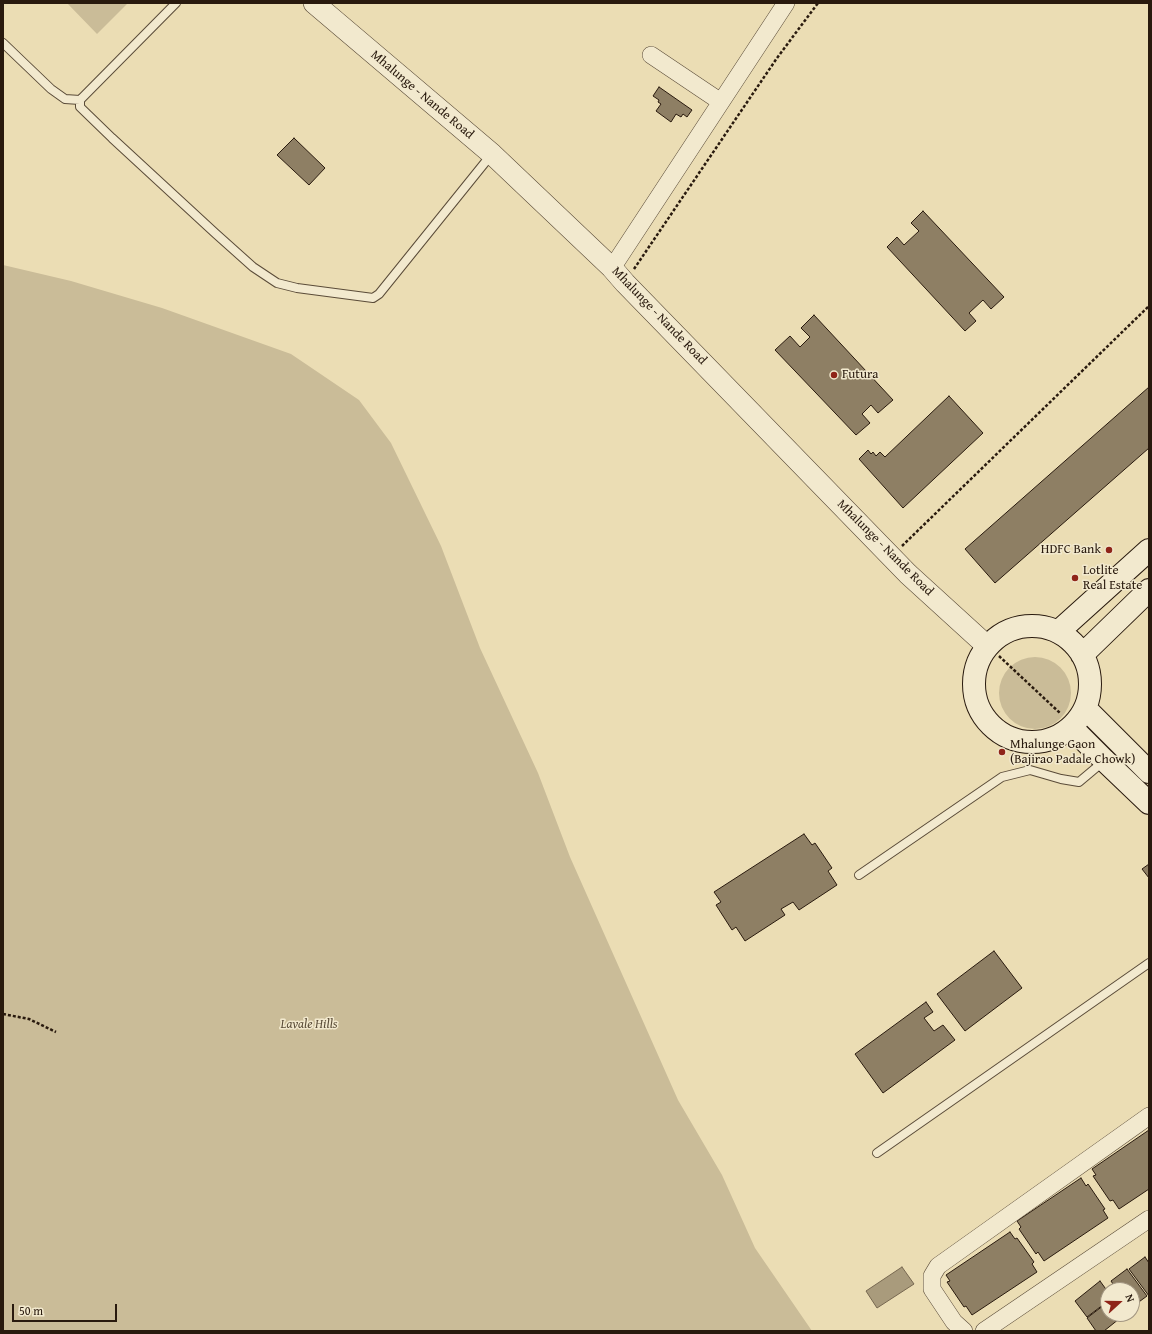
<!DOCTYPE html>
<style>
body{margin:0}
#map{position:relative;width:1152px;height:1334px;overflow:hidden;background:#ebddb4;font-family:"Gentium Book Plus",serif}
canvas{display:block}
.frame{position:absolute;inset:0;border:4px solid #291a0e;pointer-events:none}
.north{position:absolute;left:1100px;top:1282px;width:40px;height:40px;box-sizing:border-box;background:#f2e9ce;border:1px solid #a29681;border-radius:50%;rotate:69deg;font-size:11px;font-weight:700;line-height:16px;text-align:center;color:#291a0e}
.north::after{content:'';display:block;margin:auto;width:14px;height:18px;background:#8f2418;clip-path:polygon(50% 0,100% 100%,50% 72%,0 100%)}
.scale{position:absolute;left:12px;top:1304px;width:105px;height:18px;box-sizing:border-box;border:2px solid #291a0e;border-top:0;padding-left:5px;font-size:12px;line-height:14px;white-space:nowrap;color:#291a0e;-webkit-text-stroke:3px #f2e9ce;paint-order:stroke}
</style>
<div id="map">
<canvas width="1152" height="1334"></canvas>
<div class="frame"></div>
<div class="north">N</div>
<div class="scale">50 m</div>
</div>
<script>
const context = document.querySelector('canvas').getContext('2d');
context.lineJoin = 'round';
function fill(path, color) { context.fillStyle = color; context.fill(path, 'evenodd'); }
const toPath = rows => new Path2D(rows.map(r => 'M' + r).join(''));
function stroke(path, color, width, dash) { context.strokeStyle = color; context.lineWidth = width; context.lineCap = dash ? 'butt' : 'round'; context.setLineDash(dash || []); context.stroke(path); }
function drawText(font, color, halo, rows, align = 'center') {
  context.font = font + ' "Gentium Book Plus",serif'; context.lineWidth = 3; context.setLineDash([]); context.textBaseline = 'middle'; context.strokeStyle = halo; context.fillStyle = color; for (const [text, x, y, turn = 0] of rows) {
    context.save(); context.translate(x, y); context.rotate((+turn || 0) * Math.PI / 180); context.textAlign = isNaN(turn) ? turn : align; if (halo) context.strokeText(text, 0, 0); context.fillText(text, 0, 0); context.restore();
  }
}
fill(toPath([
 [67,3,128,3,97,34],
 [3,265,71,281,162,308,291,354,359,400,391,443,441,546,480,648,538,773,570,857,678,1100,722,1175,755,1248,812,1331,3,1331],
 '999 693a36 36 0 1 1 72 0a36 36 0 1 1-72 0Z'
]), '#cabc98');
const water = toPath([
 [902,1267,914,1284,877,1308,866,1291,902,1267]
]);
fill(water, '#a99b7c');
stroke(water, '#766750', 1);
const building = toPath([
 [659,87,692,110,687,117,683,114,681,117,676,114,671,122,656,111,661,104,658,102,659,100,653,96,659,87],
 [294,138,325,168,309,185,277,155,294,138],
 [923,211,1004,297,991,309,983,300,969,313,976,321,965,331,887,247,897,237,904,245,919,231,911,223,923,211],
 [814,315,893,400,878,413,871,405,862,414,870,423,856,435,775,350,790,336,800,347,810,337,801,328,814,315],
 [1149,387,1149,448,995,583,965,549,1149,387],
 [949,396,983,433,903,508,859,459,868,450,871,454,873,452,876,456,880,452,885,457,949,396],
 [804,834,812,845,815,843,832,868,828,871,837,885,799,910,793,902,781,909,785,915,745,941,736,927,732,930,716,905,721,902,714,892,804,834],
 [1149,864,1149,878,1142,869,1149,864],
 [994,951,1022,988,965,1031,937,994,994,951],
 [926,1002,933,1012,924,1018,934,1031,943,1025,955,1040,883,1093,855,1054,926,1002],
 [1149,1130,1149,1189,1119,1209,1113,1200,1110,1201,1093,1176,1096,1175,1092,1169,1149,1130],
 [1081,1178,1086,1186,1088,1184,1105,1209,1103,1210,1108,1218,1044,1261,1038,1252,1036,1254,1019,1229,1021,1227,1017,1221,1081,1178],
 [1010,1232,1015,1239,1017,1238,1034,1262,1032,1264,1037,1272,972,1315,966,1306,964,1307,947,1282,950,1281,946,1275,1010,1232],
 [1145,1257,1149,1263,1149,1296,1129,1269,1145,1257],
 [1127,1269,1147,1296,1132,1307,1132,1290,1117,1290,1111,1281,1127,1269],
 [1100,1281,1108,1292,1108,1301,1087,1317,1075,1301,1100,1281],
 [1108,1302,1108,1314,1124,1314,1124,1315,1104,1331,1096,1331,1087,1318,1108,1302]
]);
fill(building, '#8e7f64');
stroke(building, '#291a0e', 1);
const service = toPath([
 [176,3,80,100,80,107,112,138,215,233,253,267,277,283,297,288,373,298,379,294,491,155],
 [3,43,51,89,65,99,80,100],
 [859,875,1002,777,1030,770,1061,779,1079,782,1104,761],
 [877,1153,1149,963]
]);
const minor = toPath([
 [651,55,721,102],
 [612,268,786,3],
 [964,1331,954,1322,932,1289,932,1276,938,1266,1149,1116],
 [984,1331,1149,1219]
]);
const tertiary = toPath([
 [314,3,492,154,612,268,625,283,908,574,987,646]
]);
const secondary = toPath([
 '974 684a58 58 0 1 1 116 0a58 58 0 1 1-116 0Z',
 [1058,632,1149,550],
 [1082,655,1149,590],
 [1086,709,1149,772],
 [1071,727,1104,760,1149,803]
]);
stroke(service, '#5a4b38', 10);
stroke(minor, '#5a4b38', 18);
stroke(tertiary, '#5a4b38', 22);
stroke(secondary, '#291a0e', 24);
stroke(toPath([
 [634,269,777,58,818,3],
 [902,546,1149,306],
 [999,656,1061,714],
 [3,1014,29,1019,56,1032]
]), '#291a0e', 2.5, [3, 2]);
stroke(service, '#f2e9ce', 8);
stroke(minor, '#f2e9ce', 17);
stroke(tertiary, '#f2e9ce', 21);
stroke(secondary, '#f2e9ce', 22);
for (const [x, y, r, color] of [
 [834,375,4,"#8f2418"],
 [1109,550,4,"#8f2418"],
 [1075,578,4,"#8f2418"],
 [1002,752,4,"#8f2418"]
]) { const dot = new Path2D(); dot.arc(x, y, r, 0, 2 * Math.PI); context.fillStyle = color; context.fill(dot); stroke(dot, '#f2e9ce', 1.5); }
drawText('13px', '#291a0e', '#f2e9ce', [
 ["Mhalunge - Nande Road",422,95,40],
 ["Mhalunge - Nande Road",659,316,46],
 ["Mhalunge - Nande Road",885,548,45]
]);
drawText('13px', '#291a0e', '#f2e9ce', [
 ["Futura",842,375],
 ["HDFC Bank",1101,550,"right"],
 ["Lotlite",1083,571],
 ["Real Estate",1083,586],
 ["Mhalunge Gaon",1010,745],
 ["(Bajirao Padale Chowk)",1010,760]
], 'left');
drawText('italic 13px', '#594b37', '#f2e9ce', [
 ["Lavale Hills",309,1025]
]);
</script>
